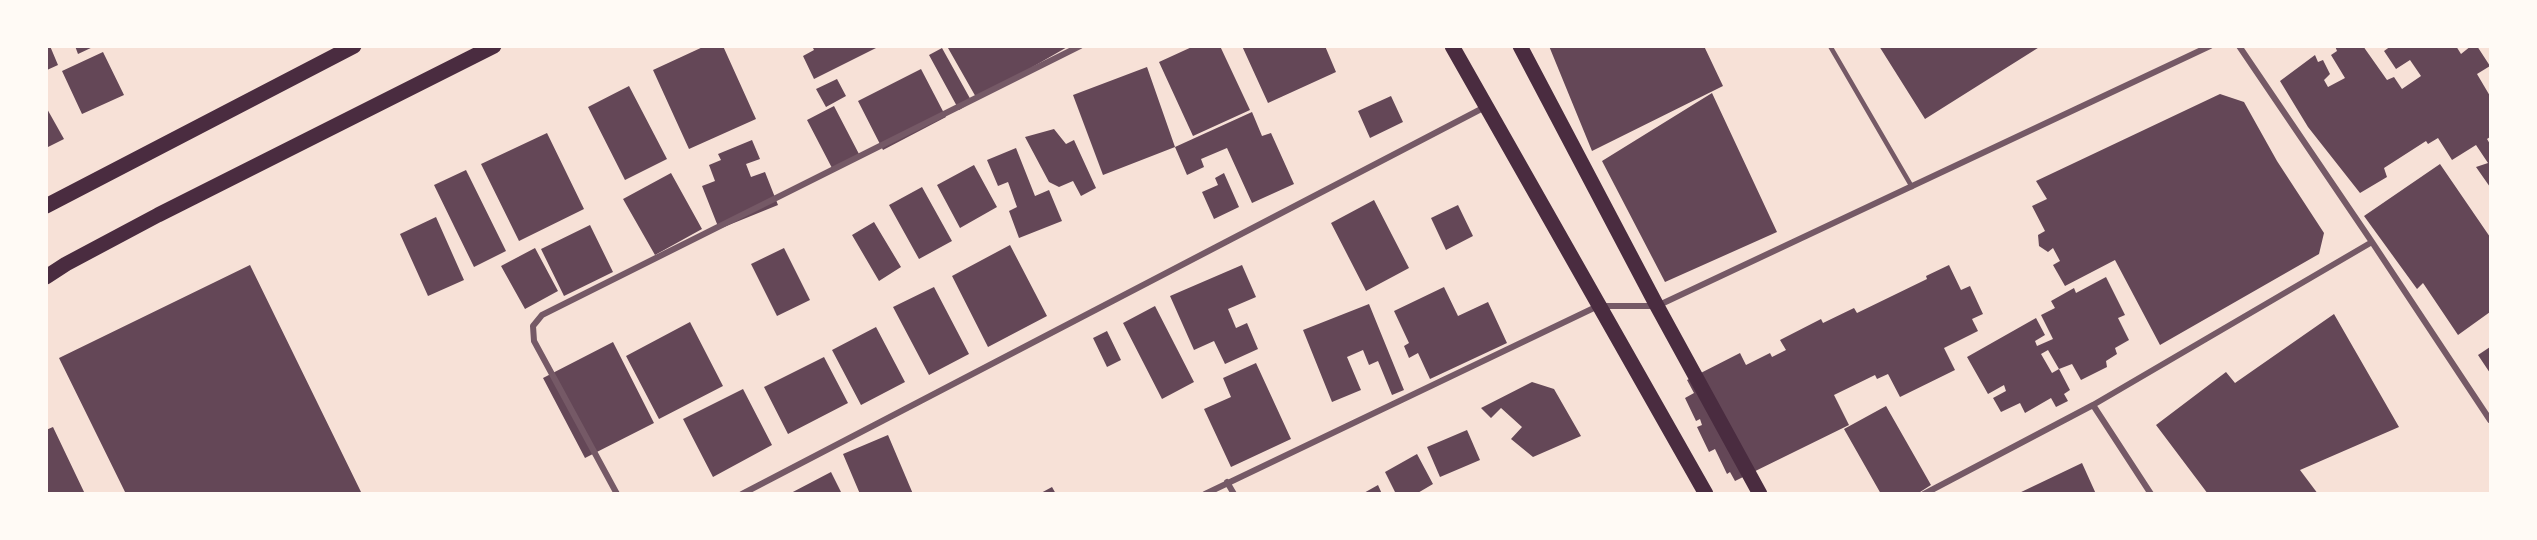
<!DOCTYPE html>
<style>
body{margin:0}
#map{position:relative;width:2537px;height:540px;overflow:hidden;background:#f7e1d7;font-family:"Fira Sans Condensed",sans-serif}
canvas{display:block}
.frame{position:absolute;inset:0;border:48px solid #fffaf5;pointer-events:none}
</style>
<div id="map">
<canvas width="2537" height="540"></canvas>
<div class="frame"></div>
</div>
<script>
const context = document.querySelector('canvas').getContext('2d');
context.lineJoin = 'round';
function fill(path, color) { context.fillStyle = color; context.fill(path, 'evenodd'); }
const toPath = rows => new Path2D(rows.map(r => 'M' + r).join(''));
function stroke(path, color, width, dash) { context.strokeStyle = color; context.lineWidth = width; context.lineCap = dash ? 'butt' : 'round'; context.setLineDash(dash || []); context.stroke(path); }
fill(toPath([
 [46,46,50,46,58,65,47,70],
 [75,46,95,46,78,54],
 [705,46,723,46,756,119,689,149,653,70],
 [812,46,880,46,814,79,803,56,814,50],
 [951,46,1069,46,977,99,948,48],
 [1194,46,1220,46,1250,110,1193,136,1159,62],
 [1242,46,1325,46,1336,72,1268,103],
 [1549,46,1704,46,1723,86,1592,151],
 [1879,46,2041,46,1925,119],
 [2335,46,2363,46,2387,80,2394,77,2402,89,2421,76,2410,60,2396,69,2384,51,2391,46,2456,46,2461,54,2471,46,2477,46,2490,66,2477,74,2490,96,2490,137,2487,139,2490,144,2490,187,2476,167,2488,163,2476,145,2452,160,2438,138,2428,144,2426,141,2384,168,2387,177,2360,193,2308,127,2280,81,2315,55,2318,62,2323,60,2330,74,2324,80,2328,87,2345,78,2331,55,2337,51],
 [942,48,972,102,959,110,929,55],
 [103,52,124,95,82,114,62,71],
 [1147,67,1175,147,1103,175,1073,95],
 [921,69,946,117,883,150,858,101],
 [837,79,846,96,826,107,816,89],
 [629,86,667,159,625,180,588,107],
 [1712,93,1777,232,1665,282,1602,161],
 [2220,94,2244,102,2277,161,2324,233,2319,254,2160,345,2115,260,2065,286,2053,265,2060,261,2053,248,2048,252,2039,246,2038,235,2045,231,2032,206,2047,199,2036,181],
 [1391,96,1403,122,1370,138,1358,111],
 [834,106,859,154,832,168,807,120],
 [46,107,64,139,46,148],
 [1252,112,1262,136,1271,133,1294,184,1252,203,1227,148,1201,159,1204,167,1187,175,1175,147],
 [1054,129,1066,144,1074,140,1096,188,1081,196,1073,181,1059,187,1049,182,1025,137],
 [547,133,584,209,519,241,481,164],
 [752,140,760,159,746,164,751,177,765,172,778,205,719,229,702,186,715,181,709,165,721,160,718,154],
 [1016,148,1035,196,1049,190,1062,221,1019,238,1009,211,1017,207,1008,182,998,186,987,160],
 [2440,164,2490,237,2490,312,2458,335,2423,283,2417,289,2364,216],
 [974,165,997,207,960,228,937,185],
 [466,170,506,251,474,267,434,185],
 [671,173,702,229,655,255,623,199],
 [1224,173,1239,207,1214,219,1202,192,1218,185,1215,178],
 [922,187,952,241,919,259,889,205],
 [1374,200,1409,268,1366,291,1331,223],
 [1458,205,1473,236,1446,250,1431,218],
 [436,217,464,280,428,296,400,234],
 [874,222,901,267,879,281,852,235],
 [590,225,613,272,564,296,541,249],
 [1010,245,1047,316,988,347,952,276],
 [535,248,558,291,525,309,501,266],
 [784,248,810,300,777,316,751,264],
 [250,265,362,494,126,494,59,358],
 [1242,265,1256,297,1228,309,1236,328,1247,323,1258,349,1225,364,1214,341,1194,350,1170,296],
 [1949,265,1961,290,1970,286,1983,314,1972,319,1978,331,1944,348,1955,370,1900,397,1888,374,1877,379,1875,375,1834,395,1849,425,1735,481,1730,472,1727,474,1715,449,1709,452,1697,427,1702,425,1700,419,1696,421,1685,398,1694,393,1687,380,1740,353,1746,365,1770,353,1772,357,1786,350,1780,340,1821,319,1823,323,1854,308,1857,313,1927,279,1926,276],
 [2106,277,2125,315,2118,318,2129,340,2115,348,2117,354,2106,361,2107,367,2081,380,2072,364,2059,369,2048,350,2041,354,2052,373,2059,369,2070,390,2064,394,2068,401,2056,407,2051,398,2025,413,2020,403,2001,412,1993,398,2006,391,2004,385,1988,394,1967,357,2036,318,2045,335,2035,341,2037,346,2053,339,2041,315,2055,308,2051,301,2074,288,2076,293],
 [934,287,969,354,929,375,893,307],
 [1444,287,1458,316,1488,302,1507,343,1430,379,1418,353,1409,358,1404,346,1409,343,1394,311],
 [1369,304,1404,390,1392,395,1378,361,1369,365,1363,350,1347,357,1361,390,1332,402,1303,330],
 [1155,306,1194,382,1162,399,1123,323],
 [2334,314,2399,427,2300,470,2318,494,2208,494,2156,425,2226,372,2235,383],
 [690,322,723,386,659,419,626,356],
 [876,327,905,382,861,405,832,350],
 [1107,331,1121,360,1107,367,1093,338],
 [613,342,654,423,585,458,543,378],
 [2490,347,2490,373,2478,355],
 [824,357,848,403,788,434,764,387],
 [1256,363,1291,439,1231,467,1204,409,1231,397,1223,378],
 [1532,382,1554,389,1581,436,1533,457,1511,439,1522,427,1501,408,1491,418,1481,408],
 [743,389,772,445,713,477,683,419],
 [1886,406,1931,485,1917,494,1881,494,1844,429],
 [53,427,85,494,46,494,46,430],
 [1467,430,1480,460,1440,477,1427,447],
 [888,435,913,494,860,494,843,454],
 [1417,454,1433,484,1416,494,1396,494,1385,472],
 [2082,463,2096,494,2017,494],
 [831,472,842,494,789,494],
 [1378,485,1382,494,1362,494],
 [1052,487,1056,494,1039,494]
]), '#644757');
stroke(toPath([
 [1830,46,1912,187]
]), '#755966', 4.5);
stroke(toPath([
 [2239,46,2372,242,2490,420],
 [2093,405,2151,494],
 [1227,482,1234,494],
 [617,494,534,341,533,326,542,315,1080,46],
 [742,494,1485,107],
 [1205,494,1598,306,1657,306,2210,46],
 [1924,494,2093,405,2372,242]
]), '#755966', 6);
stroke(toPath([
 [1452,46,1706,494],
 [1520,46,1657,306,1760,494],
 [46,206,354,46],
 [46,277,66,264,158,215,494,46]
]), '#4a2c40', 15);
</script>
